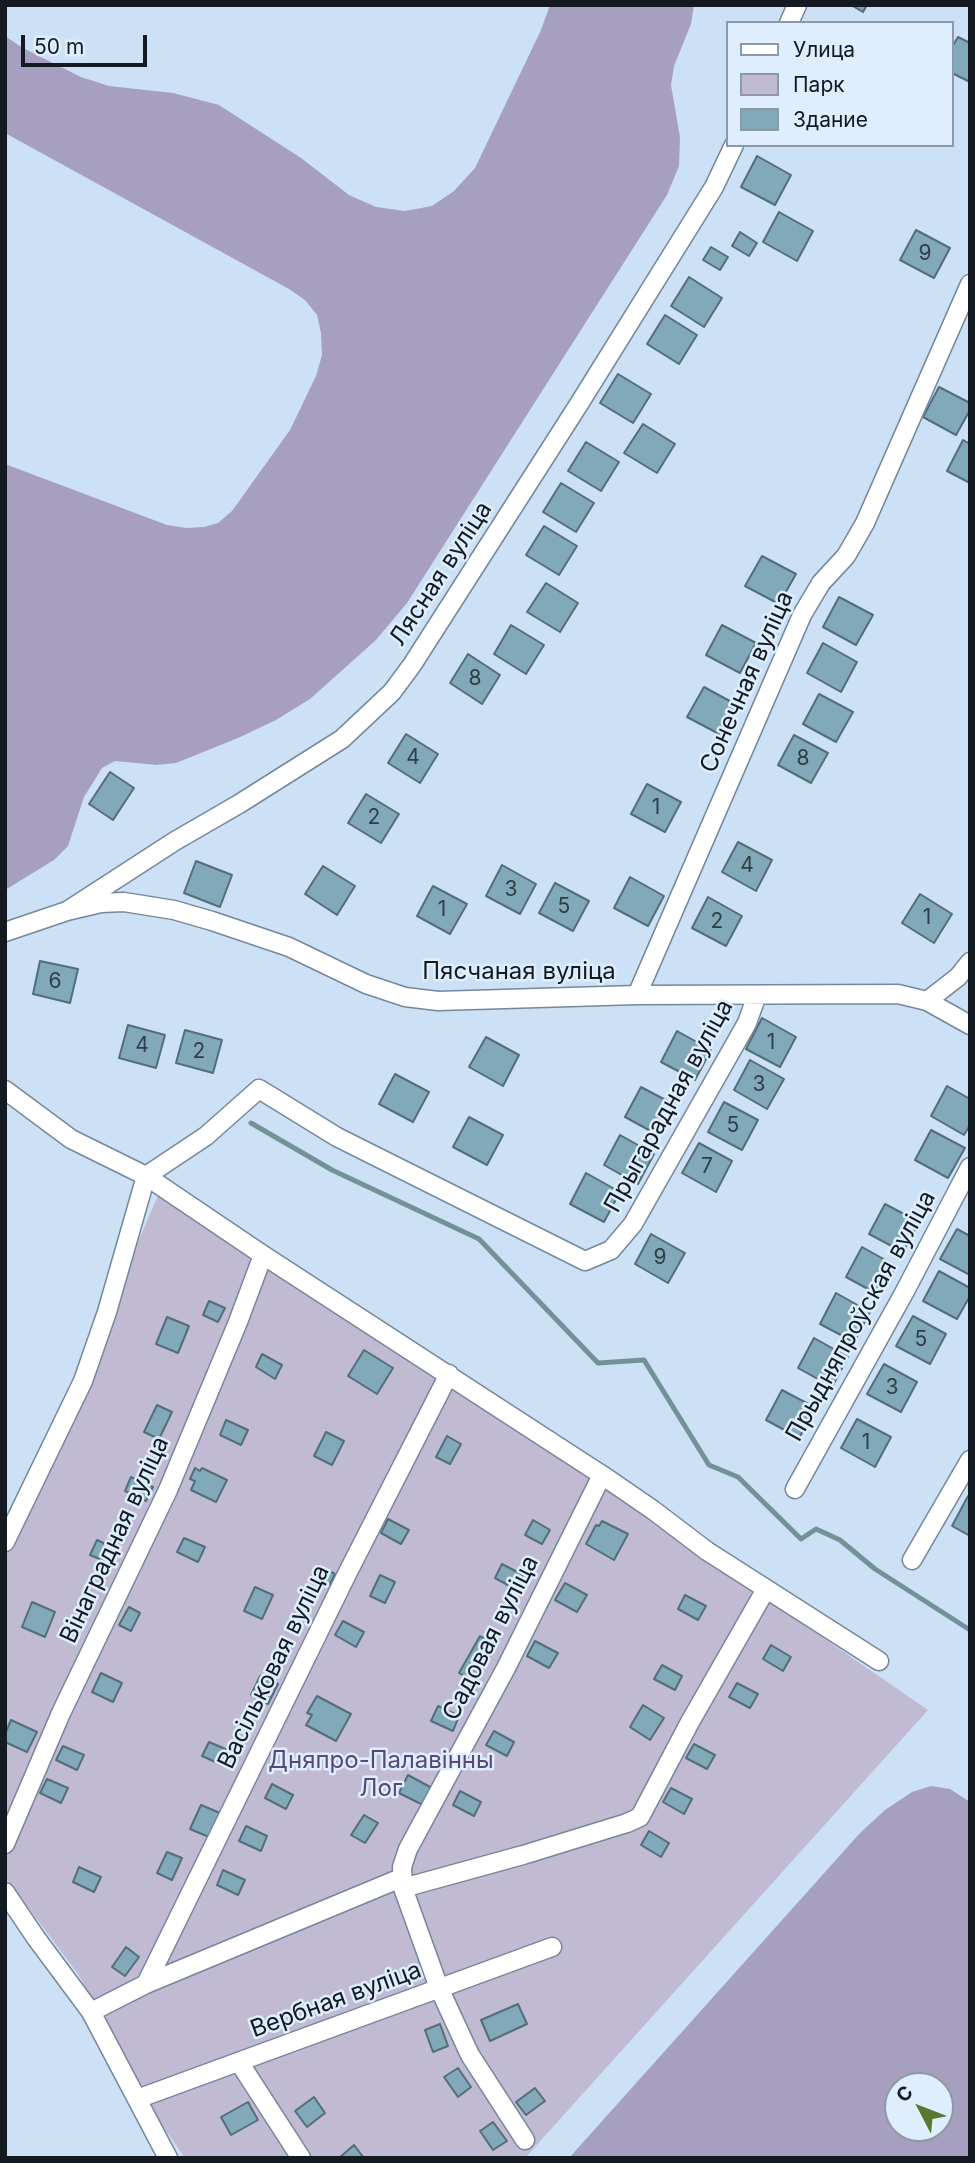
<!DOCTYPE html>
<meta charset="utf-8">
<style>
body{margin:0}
#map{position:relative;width:975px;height:2163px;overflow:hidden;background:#cde1f6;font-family:Inter,sans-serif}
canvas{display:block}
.frame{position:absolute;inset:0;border:7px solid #131a22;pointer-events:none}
.legend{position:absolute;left:726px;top:21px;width:228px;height:126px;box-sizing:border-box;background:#deeeff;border:2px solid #8d99a7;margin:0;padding:9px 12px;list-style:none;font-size:21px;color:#131a22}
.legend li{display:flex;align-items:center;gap:14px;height:35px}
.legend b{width:35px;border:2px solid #8d99a7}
.north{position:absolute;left:884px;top:2072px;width:70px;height:70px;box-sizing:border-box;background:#deeeff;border:2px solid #8d99a7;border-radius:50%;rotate:312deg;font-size:19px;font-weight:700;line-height:28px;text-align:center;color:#131a22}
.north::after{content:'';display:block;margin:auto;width:24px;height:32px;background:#58782f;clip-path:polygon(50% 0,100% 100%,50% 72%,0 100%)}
.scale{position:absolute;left:21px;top:35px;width:126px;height:32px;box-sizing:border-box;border:4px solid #131a22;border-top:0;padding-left:9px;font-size:21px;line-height:24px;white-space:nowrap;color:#131a22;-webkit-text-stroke:5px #deeeff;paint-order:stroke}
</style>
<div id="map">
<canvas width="975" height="2163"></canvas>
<div class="frame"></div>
<ul class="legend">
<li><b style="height:9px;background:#fff"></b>Улица</li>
<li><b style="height:19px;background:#c0bad3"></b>Парк</li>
<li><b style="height:19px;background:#82a9b9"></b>Здание</li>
</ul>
<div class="north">С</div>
<div class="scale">50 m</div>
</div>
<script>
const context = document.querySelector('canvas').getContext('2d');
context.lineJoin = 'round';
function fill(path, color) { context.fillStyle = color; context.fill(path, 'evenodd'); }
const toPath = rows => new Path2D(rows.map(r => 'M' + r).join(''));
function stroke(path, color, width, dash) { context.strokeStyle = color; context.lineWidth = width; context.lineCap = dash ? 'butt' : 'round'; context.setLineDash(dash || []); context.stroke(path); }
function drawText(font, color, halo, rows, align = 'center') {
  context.font = font + ' Inter,sans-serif'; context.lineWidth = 5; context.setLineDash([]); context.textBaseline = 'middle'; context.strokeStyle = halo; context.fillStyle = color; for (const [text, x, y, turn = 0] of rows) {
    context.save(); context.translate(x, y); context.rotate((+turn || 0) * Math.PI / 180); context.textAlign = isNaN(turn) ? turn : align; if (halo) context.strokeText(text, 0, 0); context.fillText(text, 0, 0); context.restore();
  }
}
fill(toPath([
 [159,1193,636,1509,928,1710,525,2158,185,2158,153,2112,78,1974,5,1877,5,1550]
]), '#c0bad3');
fill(toPath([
 [550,5,694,5,691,24,674,66,671,85,680,137,679,166,667,195,407,603,376,640,310,699,276,720,238,738,176,763,157,765,115,761,102,768,84,797,68,846,54,860,5,890,5,464,167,525,186,528,204,527,218,523,232,511,290,430,316,376,322,355,321,333,317,315,305,300,289,289,5,133,5,36,23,48,81,77,109,86,173,93,219,105,301,158,349,195,376,207,405,211,432,206,454,191,475,168,541,30],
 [931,1786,950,1789,970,1802,970,2158,569,2158,860,1833,885,1810,912,1792],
 [898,2086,940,2086,940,2128,898,2128]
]), '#a79fc0');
stroke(toPath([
 [251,1123,332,1170,479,1239,598,1363,644,1360,709,1465,738,1477,801,1539,816,1529,840,1540,875,1569,970,1630]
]), '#719398', 5);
const building = toPath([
 [851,5,867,5,863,12,851,5],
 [958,37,970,43,970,82,952,73,952,47,958,37],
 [757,156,791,175,775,205,741,187,757,156],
 [779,212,813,231,797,261,763,242,779,212],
 [916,230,950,248,934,278,900,260,916,230],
 [740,232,757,243,749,256,732,246,740,232],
 [711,247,728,257,720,270,703,260,711,247],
 [689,277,722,298,704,327,671,306,689,277],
 [665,315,697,335,679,364,647,344,665,315],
 [618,374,651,394,633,423,600,403,618,374],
 [939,387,970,403,970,410,956,435,923,417,939,387],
 [643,424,675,444,657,473,624,453,643,424],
 [963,440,970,444,970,483,947,471,963,440],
 [586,442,619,462,601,491,568,471,586,442],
 [561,483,594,503,576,532,543,512,561,483],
 [544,526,577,546,559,575,526,555,544,526],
 [762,556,796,574,779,604,745,586,762,556],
 [546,583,578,603,560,632,527,612,546,583],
 [839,597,873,615,856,645,823,627,839,597],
 [511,625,544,645,526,674,494,654,511,625],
 [722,625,756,643,740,673,706,655,722,625],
 [823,643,857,662,841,692,807,673,823,643],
 [468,654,500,675,482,704,450,683,468,654],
 [704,687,737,705,721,735,687,717,704,687],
 [819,694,853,712,836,742,803,724,819,694],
 [406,734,438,754,420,783,388,763,406,734],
 [794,735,828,753,811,783,778,765,794,735],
 [110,772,134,788,113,820,89,804,110,772],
 [647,784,681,802,665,832,631,814,647,784],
 [366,794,399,814,381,843,348,823,366,794],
 [738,842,772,860,756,891,722,872,738,842],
 [196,861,232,875,220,907,184,893,196,861],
 [502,865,536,884,520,914,486,896,502,865],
 [323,866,355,886,337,915,305,894,323,866],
 [630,877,664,896,648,926,614,908,630,877],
 [555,883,589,901,573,931,539,913,555,883],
 [433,886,467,904,450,934,417,916,433,886],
 [920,894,952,914,934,943,902,923,920,894],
 [708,897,742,916,726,946,692,928,708,897],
 [40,961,78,969,70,1003,33,994,40,961],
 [762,1018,796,1037,780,1067,746,1049,762,1018],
 [128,1025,165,1035,156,1068,119,1058,128,1025],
 [185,1030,222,1040,213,1073,176,1063,185,1030],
 [677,1031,711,1050,695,1080,661,1062,677,1031],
 [486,1037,519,1055,503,1086,469,1067,486,1037],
 [750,1060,784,1079,767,1109,734,1090,750,1060],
 [395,1074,429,1092,413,1122,379,1104,395,1074],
 [947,1086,970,1099,970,1125,964,1135,931,1116,947,1086],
 [641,1087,675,1105,658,1135,625,1117,641,1087],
 [724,1102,758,1120,742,1150,708,1132,724,1102],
 [469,1117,503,1135,487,1165,453,1147,469,1117],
 [931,1130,965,1148,948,1178,915,1160,931,1130],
 [620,1135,654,1154,638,1184,604,1165,620,1135],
 [699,1143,732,1161,716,1192,682,1173,699,1143],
 [586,1173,620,1192,604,1222,570,1204,586,1173],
 [885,1204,919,1222,903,1252,869,1234,885,1204],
 [957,1229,970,1236,970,1275,940,1259,957,1229],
 [651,1234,685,1253,668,1283,635,1264,651,1234],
 [862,1247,896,1266,879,1295,846,1277,862,1247],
 [939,1271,970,1288,970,1296,957,1319,923,1301,939,1271],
 [836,1293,870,1312,854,1342,820,1324,836,1293],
 [209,1301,225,1308,218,1322,203,1315,209,1301],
 [913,1316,946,1334,930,1364,896,1346,913,1316],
 [167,1317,189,1326,178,1353,156,1344,167,1317],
 [814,1338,848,1357,832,1387,798,1368,814,1338],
 [364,1350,393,1368,377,1394,348,1376,364,1350],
 [262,1354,282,1365,275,1379,256,1367,262,1354],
 [884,1364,917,1382,901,1412,867,1394,884,1364],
 [782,1390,816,1408,799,1438,766,1420,782,1390],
 [157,1405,172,1412,159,1439,144,1432,157,1405],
 [857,1419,891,1437,875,1467,841,1448,857,1419],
 [226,1420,248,1430,241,1445,220,1435,226,1420],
 [326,1432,344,1441,332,1465,314,1456,326,1432],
 [447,1436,461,1444,450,1464,436,1457,447,1436],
 [195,1468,200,1471,202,1468,227,1480,216,1502,191,1490,195,1481,190,1479,195,1468],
 [131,1477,153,1487,146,1501,125,1491,131,1477],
 [968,1496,970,1497,970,1536,952,1526,968,1496],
 [388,1519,409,1530,401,1544,381,1533,388,1519],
 [533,1520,550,1530,542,1544,525,1535,533,1520],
 [602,1521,628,1534,614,1560,586,1544,596,1525,599,1526,602,1521],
 [184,1538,205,1547,198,1562,177,1552,184,1538],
 [97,1540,118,1550,112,1564,90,1555,97,1540],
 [502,1564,523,1575,515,1589,495,1578,502,1564],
 [318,1565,335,1574,330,1584,312,1575,318,1565],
 [380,1575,395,1582,385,1603,370,1596,380,1575],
 [565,1583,587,1595,577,1612,555,1600,565,1583],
 [255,1587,273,1595,262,1619,244,1611,255,1587],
 [685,1595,706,1606,698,1620,678,1609,685,1595],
 [32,1602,55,1612,45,1637,22,1627,32,1602],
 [129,1607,140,1613,131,1631,119,1625,129,1607],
 [343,1621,364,1632,356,1647,335,1635,343,1621],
 [480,1636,496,1645,475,1682,459,1673,480,1636],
 [535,1641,558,1653,549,1668,527,1656,535,1641],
 [771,1645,791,1657,783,1671,763,1659,771,1645],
 [662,1665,682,1676,675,1690,654,1679,662,1665],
 [101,1673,122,1683,113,1702,92,1692,101,1673],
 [260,1676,278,1684,268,1704,251,1695,260,1676],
 [737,1683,758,1694,750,1708,729,1697,737,1683],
 [317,1696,351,1714,336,1741,306,1725,312,1715,307,1713,317,1696],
 [643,1705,664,1718,650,1740,630,1727,643,1705],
 [438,1706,459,1716,453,1731,431,1721,438,1706],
 [11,1720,37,1732,27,1752,5,1742,5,1734,11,1720],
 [494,1731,514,1742,507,1756,486,1745,494,1731],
 [209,1742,230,1751,224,1766,202,1756,209,1742],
 [694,1744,715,1755,707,1769,686,1758,694,1744],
 [63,1746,84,1755,77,1770,56,1760,63,1746],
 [408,1775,432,1788,423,1805,399,1793,408,1775],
 [47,1779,68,1788,61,1803,40,1793,47,1779],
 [272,1784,293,1795,286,1809,265,1798,272,1784],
 [671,1788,692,1799,684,1814,663,1802,671,1788],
 [460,1791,481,1802,474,1816,453,1805,460,1791],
 [201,1805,220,1813,209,1837,190,1829,201,1805],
 [364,1815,378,1823,365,1843,351,1835,364,1815],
 [246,1826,267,1836,261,1851,239,1841,246,1826],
 [649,1831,669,1843,661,1857,641,1845,649,1831],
 [167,1852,182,1858,172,1880,157,1873,167,1852],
 [79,1867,101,1877,94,1892,73,1882,79,1867],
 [223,1870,245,1880,238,1895,217,1885,223,1870],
 [126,1947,139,1957,125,1976,112,1967,126,1947],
 [518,2004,527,2024,490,2041,481,2020,518,2004],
 [440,2024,448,2046,433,2052,425,2030,440,2024],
 [458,2068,471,2087,458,2097,444,2077,458,2068],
 [535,2088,545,2101,526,2115,516,2102,535,2088],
 [314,2097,325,2113,307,2127,295,2111,314,2097],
 [248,2102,258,2120,231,2135,221,2117,248,2102],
 [493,2122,507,2141,493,2150,480,2131,493,2122],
 [354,2145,364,2158,339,2158,354,2145]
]);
fill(building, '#82a9b9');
stroke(building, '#536e79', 2);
const minor = toPath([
 [789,23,797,5],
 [67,911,175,841,239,804,342,739,392,692,412,665,579,404,714,187,734,145],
 [5,932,67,911,101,903,124,902,174,910,212,921,289,947,366,984,405,997,438,1001,637,995,898,994,927,1001,970,1025],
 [637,995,802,615,821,583,846,556,865,523,970,284],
 [927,1001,958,977,970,962],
 [5,1090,71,1139,146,1176,263,1255,602,1475,653,1510,707,1551,879,1661],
 [795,1489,904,1293,970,1167],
 [5,1542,83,1381,107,1312,146,1176,206,1136,259,1089,337,1137,585,1261,611,1250,633,1224,747,1023,757,995],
 [912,1560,970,1460],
 [5,1844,61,1713,168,1490,238,1322,263,1255],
 [403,1888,523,1855,627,1823,640,1817,690,1722,766,1589],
 [5,1892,36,1938,91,2012,168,2158],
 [146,1984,347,1574,449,1374],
 [91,2012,146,1984,401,1878],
 [239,2062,301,2158],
 [137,2099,552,1947],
 [525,2140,470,2055,439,1988,403,1888,402,1867,408,1849,506,1668,602,1475]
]);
stroke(minor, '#75879a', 21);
stroke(minor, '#fff', 18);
drawText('21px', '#2f3e48', null, [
 ["9",925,254],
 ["8",475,679],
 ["4",413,758],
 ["8",803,759],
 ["1",656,808],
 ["2",374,818],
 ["4",747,866],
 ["3",511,890],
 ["5",564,907],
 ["1",442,910],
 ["1",927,918],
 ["2",717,922],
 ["6",55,982],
 ["1",771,1043],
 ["4",142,1046],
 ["2",199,1052],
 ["3",759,1085],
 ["5",733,1126],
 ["7",707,1167],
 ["9",660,1258],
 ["5",921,1340],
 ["3",892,1388],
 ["1",866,1443]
]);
drawText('24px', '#131a22', '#deeeff', [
 ["Лясная вуліца",441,574,-57],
 ["Сонечная вуліца",747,682,-66],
 ["Пясчаная вуліца",519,972],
 ["Прыгарадная вуліца",669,1106,-61],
 ["Прыдняпроўская вуліца",861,1316,-61],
 ["Вінаградная вуліца",115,1540,-65],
 ["Садовая вуліца",491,1638,-63],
 ["Васільковая вуліца",274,1667,-64],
 ["Вербная вуліца",336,2000,-20]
]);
drawText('24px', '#574878', '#deeeff', [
 ["Дняпро-Палавінны",381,1761],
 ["Лог",381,1789]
]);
</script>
